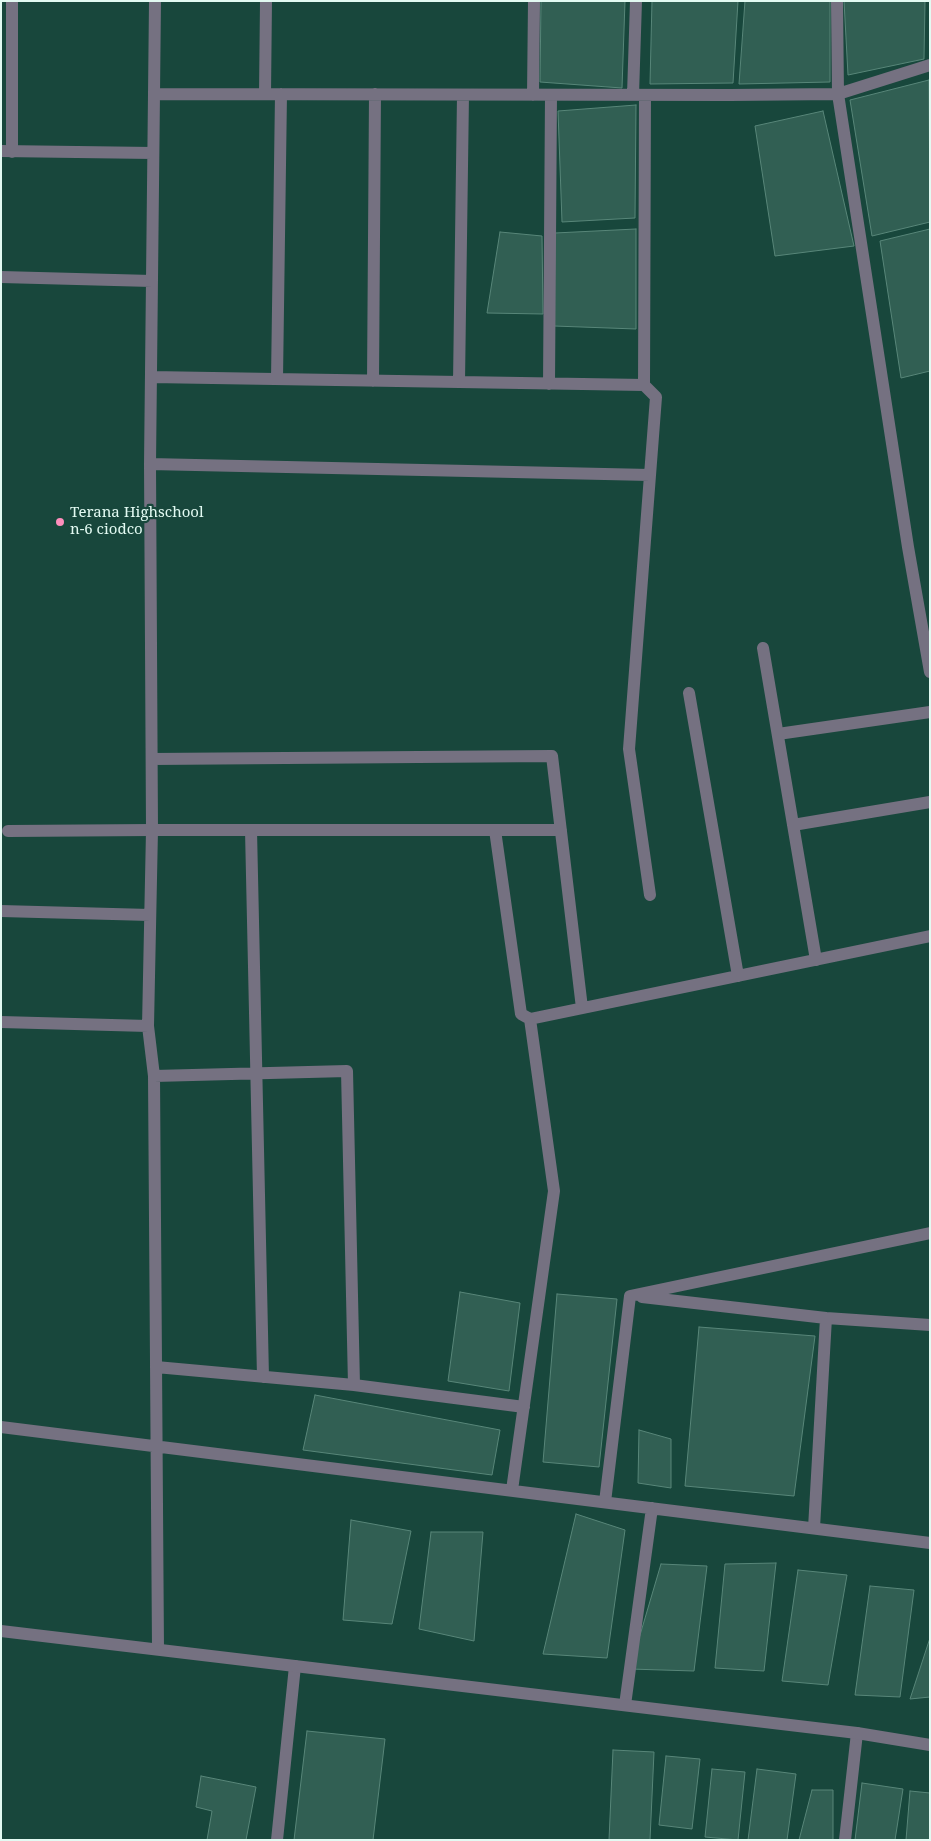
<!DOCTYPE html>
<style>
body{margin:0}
#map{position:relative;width:931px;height:1841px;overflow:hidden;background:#18473c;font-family:"Noto Serif",serif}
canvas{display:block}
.frame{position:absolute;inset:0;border:2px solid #e2faf2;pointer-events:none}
</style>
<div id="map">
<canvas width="931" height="1841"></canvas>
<div class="frame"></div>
</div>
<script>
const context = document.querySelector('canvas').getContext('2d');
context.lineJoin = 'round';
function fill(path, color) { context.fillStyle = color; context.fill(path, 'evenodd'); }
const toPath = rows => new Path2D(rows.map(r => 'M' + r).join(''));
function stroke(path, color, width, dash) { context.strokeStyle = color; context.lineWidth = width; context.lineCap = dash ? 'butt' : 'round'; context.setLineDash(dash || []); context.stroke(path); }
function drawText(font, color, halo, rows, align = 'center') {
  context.font = font + ' "Noto Serif",serif'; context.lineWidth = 4.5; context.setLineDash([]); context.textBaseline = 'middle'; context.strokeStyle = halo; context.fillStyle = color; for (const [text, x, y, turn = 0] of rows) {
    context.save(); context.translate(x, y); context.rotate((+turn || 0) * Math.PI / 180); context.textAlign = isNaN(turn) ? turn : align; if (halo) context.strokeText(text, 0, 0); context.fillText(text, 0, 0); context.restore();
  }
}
const building = toPath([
 [541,1,625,1,622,88,540,82,541,1],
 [652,1,738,1,733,83,650,84,652,1],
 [745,1,830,1,830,82,739,84,745,1],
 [844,1,925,1,924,59,848,75,844,1],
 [929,80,930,222,872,236,850,100,929,80],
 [636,105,635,218,562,222,558,111,636,105],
 [823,111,854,246,775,256,755,126,823,111],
 [636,229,636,329,554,326,555,233,636,229],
 [930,229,930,371,901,378,880,241,930,229],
 [500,232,542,236,543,314,487,313,500,232],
 [460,1292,520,1303,509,1391,448,1381,460,1292],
 [557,1294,617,1299,599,1467,543,1462,557,1294],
 [699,1327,815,1336,794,1496,685,1486,699,1327],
 [315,1395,500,1430,492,1475,303,1450,315,1395],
 [639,1430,671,1439,671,1488,638,1483,639,1430],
 [576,1514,625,1530,607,1658,543,1654,576,1514],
 [351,1520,411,1531,392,1624,343,1620,351,1520],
 [431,1532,483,1532,474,1641,419,1629,431,1532],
 [776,1563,764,1671,715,1668,725,1564,776,1563],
 [661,1564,707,1566,694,1671,630,1669,661,1564],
 [798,1570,847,1575,828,1685,782,1681,798,1570],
 [870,1586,914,1590,900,1697,855,1695,870,1586],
 [930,1638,930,1697,910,1699,930,1638],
 [307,1731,385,1739,373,1840,294,1840,307,1731],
 [613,1750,654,1752,650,1840,609,1840,613,1750],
 [666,1756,700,1759,692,1829,659,1825,666,1756],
 [712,1769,745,1772,738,1840,705,1837,712,1769],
 [757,1769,796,1774,787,1840,748,1840,757,1769],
 [201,1776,256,1787,246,1840,207,1840,212,1811,196,1807,201,1776],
 [862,1783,903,1789,895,1840,855,1840,862,1783],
 [812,1790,833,1790,833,1840,799,1840,812,1790],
 [910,1791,930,1793,930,1840,906,1840,910,1791]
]);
fill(building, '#315f53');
stroke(building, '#588679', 1);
stroke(toPath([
 [8,831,152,830]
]), '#757181', 12);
stroke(toPath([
 [155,1,150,464,152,830,148,1026,154,1076,158,1649],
 [837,1,838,94,908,547,930,672],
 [154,94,730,95,838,94,930,65],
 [265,94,266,1],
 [533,95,534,1],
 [633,95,636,1],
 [1,151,153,153],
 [12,152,12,1],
 [1,277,152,281],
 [151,377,644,385,656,397,629,749,650,895],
 [277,379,281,94],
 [373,381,375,94],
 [459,382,463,95],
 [549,384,551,95],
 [644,385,645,95],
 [150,464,650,475],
 [763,648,816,960],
 [689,693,738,976],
 [778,734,930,712],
 [152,759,552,756,582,1008],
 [793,825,930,802],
 [152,830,561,830],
 [251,830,263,1377],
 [495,830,521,1014,530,1019],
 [1,911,150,915],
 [1,1022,148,1026],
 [154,1076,347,1071,354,1385],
 [642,1297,826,1318],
 [156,1367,354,1385,524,1407],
 [1,1427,930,1543],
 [512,1490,554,1191,530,1019,930,936],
 [605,1502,630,1296,930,1233],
 [814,1528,826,1318,930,1325],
 [625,1705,652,1508],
 [277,1840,295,1666],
 [845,1840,857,1733]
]), '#757181', 12);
stroke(toPath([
 [1,1631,857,1733,930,1745]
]), '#757181', 12);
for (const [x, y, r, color] of [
 [60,522,5,"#fe8ebc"]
]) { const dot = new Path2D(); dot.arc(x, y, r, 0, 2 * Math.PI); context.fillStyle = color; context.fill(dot); stroke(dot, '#18473c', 2); }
drawText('15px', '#e2faf2', '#18473c', [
 ["Terana Highschool",70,513],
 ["n-6 ciodco",70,530]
], 'left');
</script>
